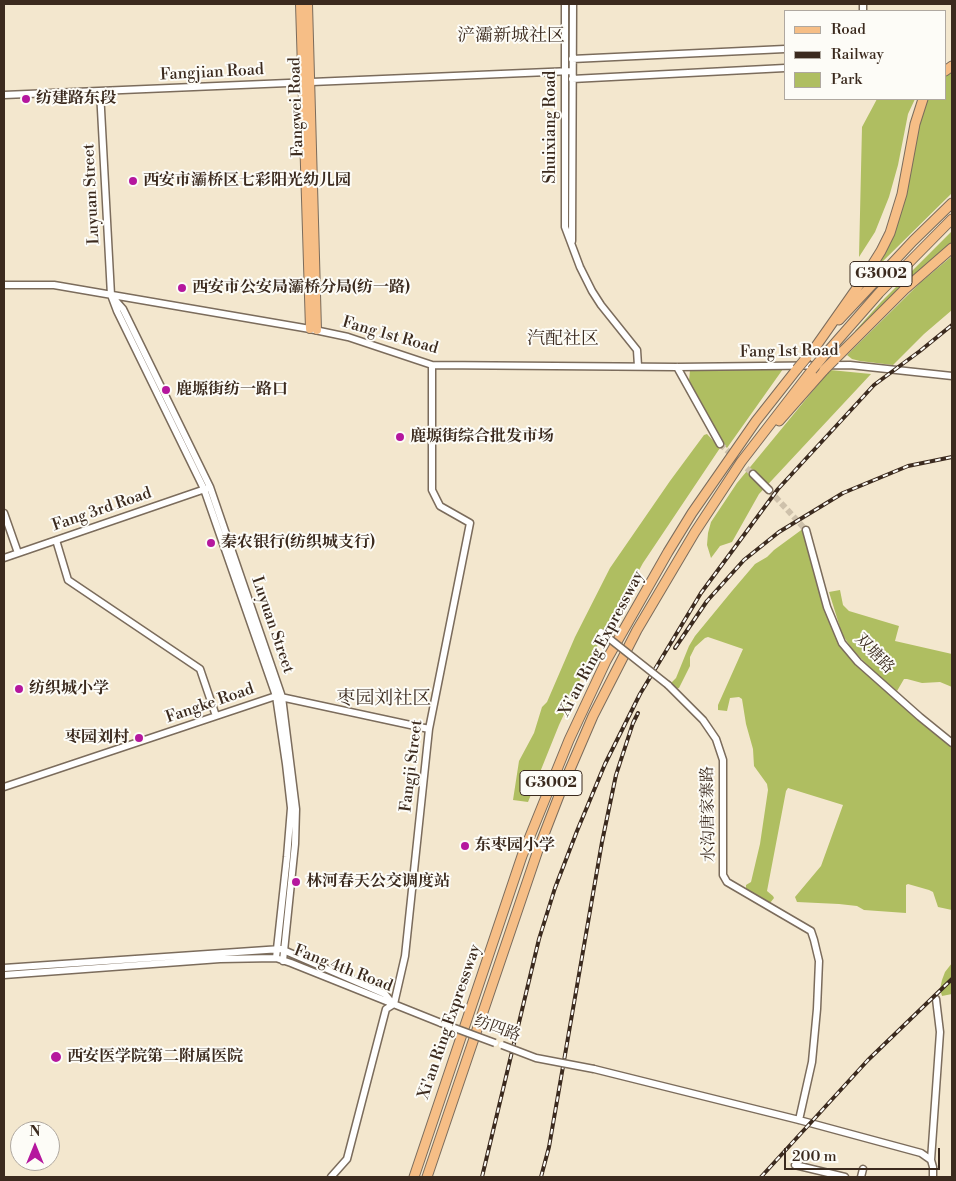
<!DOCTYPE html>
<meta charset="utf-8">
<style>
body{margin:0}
#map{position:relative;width:956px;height:1181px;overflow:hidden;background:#f3e7ce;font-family:"Libre Bodoni",serif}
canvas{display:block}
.frame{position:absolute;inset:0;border:5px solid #3b2a1e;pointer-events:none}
.legend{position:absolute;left:784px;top:10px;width:162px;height:90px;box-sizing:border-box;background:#fdfcf7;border:1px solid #afa8a0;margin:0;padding:6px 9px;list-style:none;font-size:15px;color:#3b2a1e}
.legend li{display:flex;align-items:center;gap:10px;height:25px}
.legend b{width:25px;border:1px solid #afa8a0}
.north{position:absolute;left:10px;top:1121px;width:50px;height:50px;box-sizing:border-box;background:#fdfcf7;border:1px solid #afa8a0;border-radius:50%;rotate:0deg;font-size:14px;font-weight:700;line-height:20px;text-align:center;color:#3b2a1e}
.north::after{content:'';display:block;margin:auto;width:18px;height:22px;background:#b5179e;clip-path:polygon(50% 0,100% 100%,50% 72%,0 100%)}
.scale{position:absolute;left:784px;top:1148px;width:156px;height:22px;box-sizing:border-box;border:2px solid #3b2a1e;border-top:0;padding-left:6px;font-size:15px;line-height:18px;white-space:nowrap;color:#3b2a1e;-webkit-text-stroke:4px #fdfcf7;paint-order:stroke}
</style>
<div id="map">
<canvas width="956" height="1181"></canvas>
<div class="frame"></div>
<ul class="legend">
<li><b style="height:6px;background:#f6be86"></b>Road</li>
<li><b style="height:6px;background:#3b2a1e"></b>Railway</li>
<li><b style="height:14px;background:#afbe61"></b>Park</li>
</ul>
<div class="north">N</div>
<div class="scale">200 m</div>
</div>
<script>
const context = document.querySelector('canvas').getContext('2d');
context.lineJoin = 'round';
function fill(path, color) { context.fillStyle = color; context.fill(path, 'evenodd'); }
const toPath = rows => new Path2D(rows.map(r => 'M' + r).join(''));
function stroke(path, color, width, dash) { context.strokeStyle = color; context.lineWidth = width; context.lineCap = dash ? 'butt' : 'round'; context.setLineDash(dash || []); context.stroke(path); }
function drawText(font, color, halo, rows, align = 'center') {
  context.font = font + ' "Libre Bodoni","Noto Serif SC",serif'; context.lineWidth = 4; context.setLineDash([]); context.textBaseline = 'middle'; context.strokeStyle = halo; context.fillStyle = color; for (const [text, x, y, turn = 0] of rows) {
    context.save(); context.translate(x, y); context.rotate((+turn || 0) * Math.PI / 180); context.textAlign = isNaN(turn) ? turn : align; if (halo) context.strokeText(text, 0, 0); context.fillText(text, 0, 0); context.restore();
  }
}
fill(toPath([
 [952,71,951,91,952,100,952,193,878,266,877,263,926,102,928,99,945,99,945,77],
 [877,99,915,99,908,114,898,165,889,197,875,232,859,257,862,127],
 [952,231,952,243,856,333,855,331,881,302],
 [952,256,952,310,924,334,893,365,860,361,852,359,847,355,920,283],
 [783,369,727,448,723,444,689,381,690,370],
 [830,370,871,374,759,494,732,542,720,546,711,558,707,545,708,533,711,522,737,483],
 [707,434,720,448,643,563,587,665,559,725,528,802,513,800,519,761,534,733,542,707,547,702,575,637,610,568,670,481,704,435],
 [804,528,836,637,859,666,869,676,952,743,952,910,938,907,933,892,929,890,908,884,906,885,906,913,864,910,857,906,839,904,797,902,795,897,821,866,843,805,788,788,786,791,767,891,773,896,774,898,770,903,768,903,746,889,746,885,751,882,760,844,768,790,767,784,754,766,753,749,746,724,742,699,739,697,730,698,727,711,718,710,718,705,743,649,708,637,705,638,695,647,690,657,690,666,679,688,676,689,671,685,671,683,676,678,689,646,695,636,732,591,755,564,767,557,774,550],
 [840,590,843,605,849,611,899,626,895,641,952,654,952,687,940,682,922,683,907,679,904,679,897,691,873,671,852,649,842,634,829,592],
 [952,963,952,994,942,996,940,989,942,980,945,972]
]), '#afbe61');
stroke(toPath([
 [720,444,753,474],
 [769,490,806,530]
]), '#cec1ab', 6, [6, 3]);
const minor = toPath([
 [565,4,565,227,580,267,592,291,601,305,637,350,638,366],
 [863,4,863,11],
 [572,59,785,49],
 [572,79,785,68],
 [100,91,111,295,117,311,204,489,276,696,286,764,291,808,287,857,276,958],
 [4,95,572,71],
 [572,241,573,4],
 [4,285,54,285,310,329,348,337,432,365,677,367,850,365,952,376],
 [115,300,123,309,210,487,282,697,296,809,295,844,283,961],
 [677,367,720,444],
 [753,474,769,490],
 [4,513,18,553],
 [806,530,827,607,842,643,858,662,920,717,952,743],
 [56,540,68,580,200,669,216,716],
 [4,558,208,488],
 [668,685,703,720,716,739,723,760,723,875,727,882,811,931,814,940,819,961,817,1009,812,1062,799,1120],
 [4,787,276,696,429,729],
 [4,968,281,949,385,994,393,1004],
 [4,975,220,959,276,958,291,963,441,1023],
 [594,1069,799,1120,921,1153,931,1160,933,1167,933,1177],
 [931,1160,940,1032,936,999],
 [795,1165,845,1177],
 [331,1177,347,1159,386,1009,394,1004,405,956,429,729,470,523,440,506,432,490,432,365],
 [861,1177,863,1169]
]);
const major = toPath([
 [300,4,310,329],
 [308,4,317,330]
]);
const highway = toPath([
 [945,71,952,66],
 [839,320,913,241,952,203],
 [814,349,866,275,881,251,890,233,902,194,915,124,923,99],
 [822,358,879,293,952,219],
 [835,359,905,289,952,248],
 [779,421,824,370],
 [414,1177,522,856,569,740,606,661,668,552,692,513,756,421,797,369],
 [427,1177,538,850,562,788,593,716,637,630,695,532,741,462,812,370]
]);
stroke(minor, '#7b6c5c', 9);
stroke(major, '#7b6c5c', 10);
stroke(highway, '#7b6c5c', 11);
stroke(minor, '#fff', 6);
stroke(major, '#f6be86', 8);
stroke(highway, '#f6be86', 9);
const rail = toPath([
 [675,648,707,601,744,560,779,532,843,493,908,466,952,457],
 [482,1177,539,939,555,888,577,831,605,764,640,694,701,593,778,489,874,385,920,351,952,325],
 [541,1177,549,1147,602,842,616,775,633,723,638,713],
 [761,1177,868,1060,952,979]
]);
stroke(rail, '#3b2a1e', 4);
stroke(rail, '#fdfcf7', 2, [5.5]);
const minorBridge = toPath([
 [601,632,668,685],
 [441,1023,495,1043],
 [502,1045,536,1058,594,1069]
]);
const highwayBridge = toPath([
 [797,369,807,357],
 [812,370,822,358],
 [824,370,835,359]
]);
stroke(minorBridge, '#7b6c5c', 9, []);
stroke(highwayBridge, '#7b6c5c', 11, []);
stroke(minorBridge, '#fff', 6);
stroke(highwayBridge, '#f6be86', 9);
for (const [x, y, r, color] of [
 [26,99,5,"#b5179e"],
 [133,181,5,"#b5179e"],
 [182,288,5,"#b5179e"],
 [166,390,5,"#b5179e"],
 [400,437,5,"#b5179e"],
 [211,543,5,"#b5179e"],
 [19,689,5,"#b5179e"],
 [139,738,5,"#b5179e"],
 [465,846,5,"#b5179e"],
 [296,882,5,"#b5179e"],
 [56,1057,6,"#b5179e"]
]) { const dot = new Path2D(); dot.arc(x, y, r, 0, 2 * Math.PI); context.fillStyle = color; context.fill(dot); stroke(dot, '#fdfcf7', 2); }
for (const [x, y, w] of [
 [881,274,62],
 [551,783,62]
]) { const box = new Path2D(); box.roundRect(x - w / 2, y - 12.5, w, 25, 4); context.fillStyle = '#fdfcf7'; context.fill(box); stroke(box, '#3b2a1e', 1); }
drawText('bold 15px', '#3b2a1e', null, [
 ["G3002",881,274],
 ["G3002",551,783]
]);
drawText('16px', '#3b2a1e', '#fdfcf7', [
 ["Fangjian Road",212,73,-3],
 ["Fangwei Road",297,107,-92],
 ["Shuixiang Road",551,127,-90],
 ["Luyuan Street",92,194,-93],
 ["Fang 1st Road",390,336,16],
 ["Fang 1st Road",789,352,-1],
 ["Fang 3rd Road",102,510,-19],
 ["Luyuan Street",272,625,71],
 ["Xi'an Ring Expressway",602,644,-62],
 ["双塘路",874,654,46],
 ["Fangke Road",210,704,-19],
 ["Fangji Street",412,766,-83],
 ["水沟唐家寨路",709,814,-91],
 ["Fang 4th Road",343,969,21],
 ["Xi'an Ring Expressway",450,1022,-71],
 ["纺四路",497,1029,20]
]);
drawText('bold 16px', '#3b2a1e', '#fdfcf7', [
 ["纺建路东段",36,99],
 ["西安市灞桥区七彩阳光幼儿园",143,181],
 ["西安市公安局灞桥分局(纺一路)",192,288],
 ["鹿塬街纺一路口",176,390],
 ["鹿塬街综合批发市场",410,437],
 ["秦农银行(纺织城支行)",221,543],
 ["纺织城小学",29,689],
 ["枣园刘村",129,738,"right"],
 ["东枣园小学",475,846],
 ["林河春天公交调度站",306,882],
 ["西安医学院第二附属医院",67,1057]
], 'left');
drawText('18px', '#3b2a1e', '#fdfcf7', [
 ["浐灞新城社区",511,37],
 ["汽配社区",563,340]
]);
drawText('19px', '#3b2a1e', '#fdfcf7', [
 ["枣园刘社区",384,699]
]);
</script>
